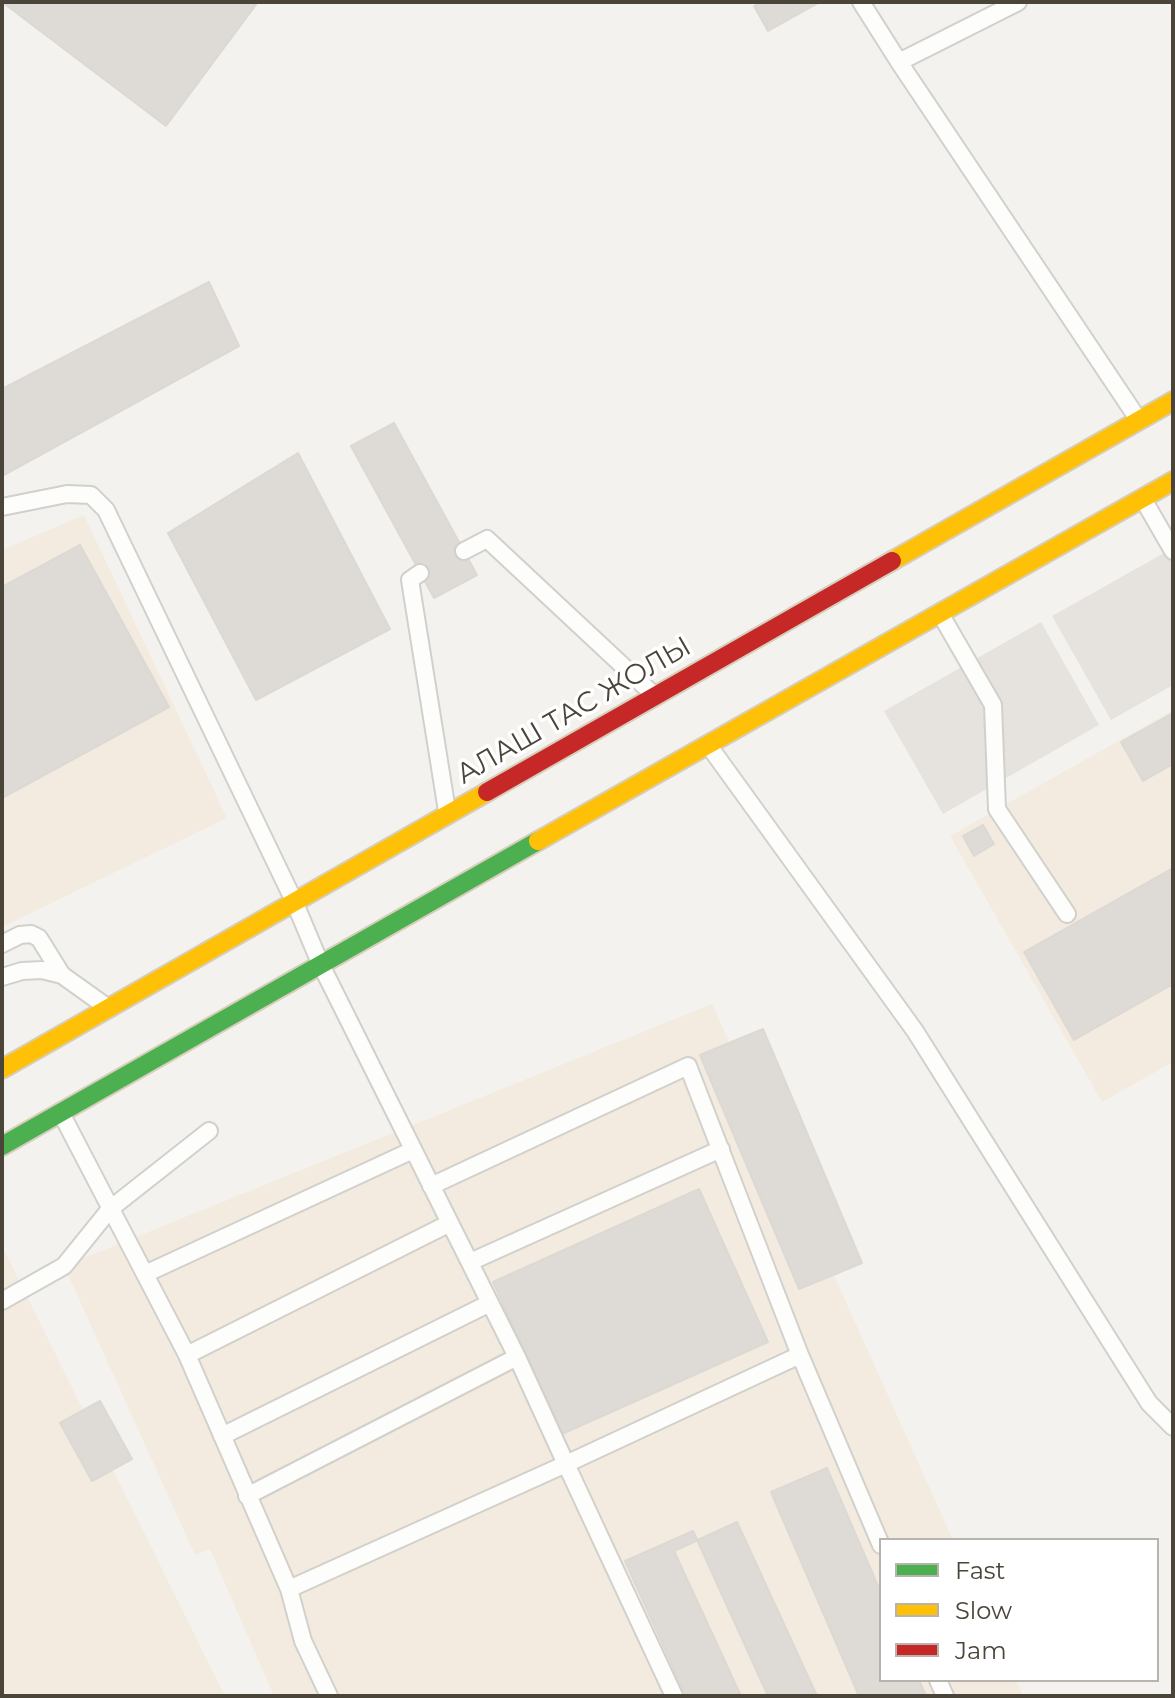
<!DOCTYPE html>
<meta charset="utf-8">
<style>
body{margin:0}
#map{position:relative;width:1175px;height:1698px;overflow:hidden;background:#f4f2ee;font-family:Montserrat,sans-serif}
canvas{display:block}
.frame{position:absolute;inset:0;border:4px solid #4b4439;pointer-events:none}
.legend{position:absolute;left:879px;top:1538px;width:280px;height:144px;box-sizing:border-box;background:#fff;border:2px solid #b7b4b0;margin:0;padding:10px 14px;list-style:none;font-size:24px;color:#4b4439}
.legend li{display:flex;align-items:center;gap:16px;height:40px}
.legend b{width:40px;border:2px solid #b7b4b0}
</style>
<div id="map">
<canvas width="1175" height="1698"></canvas>
<div class="frame"></div>
<ul class="legend">
<li><b style="height:10px;background:#4caf50"></b>Fast</li>
<li><b style="height:10px;background:#ffc107"></b>Slow</li>
<li><b style="height:10px;background:#c62828"></b>Jam</li>
</ul>
</div>
<script>
const context = document.querySelector('canvas').getContext('2d');
context.lineJoin = 'round';
function fill(path, color) { context.fillStyle = color; context.fill(path, 'evenodd'); }
const toPath = rows => new Path2D(rows.map(r => 'M' + r).join(''));
function stroke(path, color, width, dash) { context.strokeStyle = color; context.lineWidth = width; context.lineCap = dash ? 'butt' : 'round'; context.setLineDash(dash || []); context.stroke(path); }
function drawText(font, color, halo, rows, align = 'center') {
  context.font = font + ' Montserrat,sans-serif'; context.lineWidth = 7; context.setLineDash([]); context.textBaseline = 'middle'; context.strokeStyle = halo; context.fillStyle = color; for (const [text, x, y, turn = 0] of rows) {
    context.save(); context.translate(x, y); context.rotate((+turn || 0) * Math.PI / 180); context.textAlign = isNaN(turn) ? turn : align; if (halo) context.strokeText(text, 0, 0); context.fillText(text, 0, 0); context.restore();
  }
}
fill(toPath([
 [84,515,227,818,2,927,2,550],
 [1173,710,1173,1062,1102,1102,950,836],
 [712,1004,953,1540,881,1540,881,1680,1016,1680,1023,1696,274,1696,210,1549,195,1555,64,1266],
 [2,1246,225,1696,2,1696]
]), '#f3ebdf');
fill(toPath([
 [1173,548,1173,685,1111,720,1052,616],
 [1041,622,1099,725,943,814,884,711]
]), '#e6e3df');
const building = toPath([
 [2,2,258,2,166,126,2,2],
 [761,2,820,2,768,31,754,6,761,2],
 [209,282,239,346,2,476,2,389,209,282],
 [394,423,477,575,434,598,351,446,394,423],
 [298,453,390,629,256,700,168,533,298,453],
 [80,545,169,707,2,798,2,587,80,545],
 [1173,713,1173,764,1143,781,1121,742,1173,713],
 [983,825,994,844,974,856,963,836,983,825],
 [1173,868,1173,984,1074,1040,1024,952,1173,868],
 [763,1029,862,1263,799,1289,700,1055,763,1029],
 [699,1189,768,1342,562,1434,493,1282,699,1189],
 [100,1401,132,1459,92,1481,60,1423,100,1401],
 [827,1468,881,1593,881,1680,919,1680,926,1696,859,1696,771,1492,827,1468],
 [737,1522,817,1696,741,1696,674,1551,737,1522],
 [693,1531,768,1696,686,1696,625,1561,693,1531]
]);
fill(building, '#dedbd6');
stroke(building, '#dcd9d4', 2);
const lane = toPath([
 [861,2,899,62],
 [1018,2,899,62,1138,419],
 [1143,499,1173,551],
 [2,507,67,494,91,495,106,510,294,901,320,963,450,1223,187,1355,289,1589,303,1641,329,1696],
 [464,551,487,539,654,695],
 [420,573,410,580,447,811],
 [941,615,993,705,997,809,1067,914],
 [709,746,915,1031,1149,1403,1173,1427],
 [2,944,20,935,31,934,39,938,62,975],
 [2,977,22,971,42,970,62,975,104,1005],
 [62,1115,187,1355],
 [431,1186,688,1066,800,1355],
 [470,1262,721,1149],
 [145,1274,413,1150],
 [2,1301,64,1266,110,1209,209,1131],
 [222,1436,490,1303],
 [247,1496,517,1357],
 [289,1589,566,1464,517,1357,450,1223],
 [938,1680,945,1696],
 [674,1696,566,1464,800,1355,881,1545]
]);
const fast = toPath([
 [2,1146,538,841]
]);
const slow = toPath([
 [892,561,1173,401],
 [538,841,1173,481],
 [2,1069,487,792]
]);
const jam = toPath([
 [487,792,892,561]
]);
stroke(lane, '#d2d0cb', 20);
stroke(fast, '#d6cebb', 22);
stroke(slow, '#d6cebb', 22);
stroke(jam, '#d6cebb', 22);
stroke(lane, '#fdfdfc', 16);
stroke(fast, '#4caf50', 18);
stroke(slow, '#ffc107', 18);
stroke(jam, '#c62828', 18);
drawText('28px', '#4b4439', '#fff', [
 ["АЛАШ ТАС ЖОЛЫ",574,711,-30]
]);
</script>
